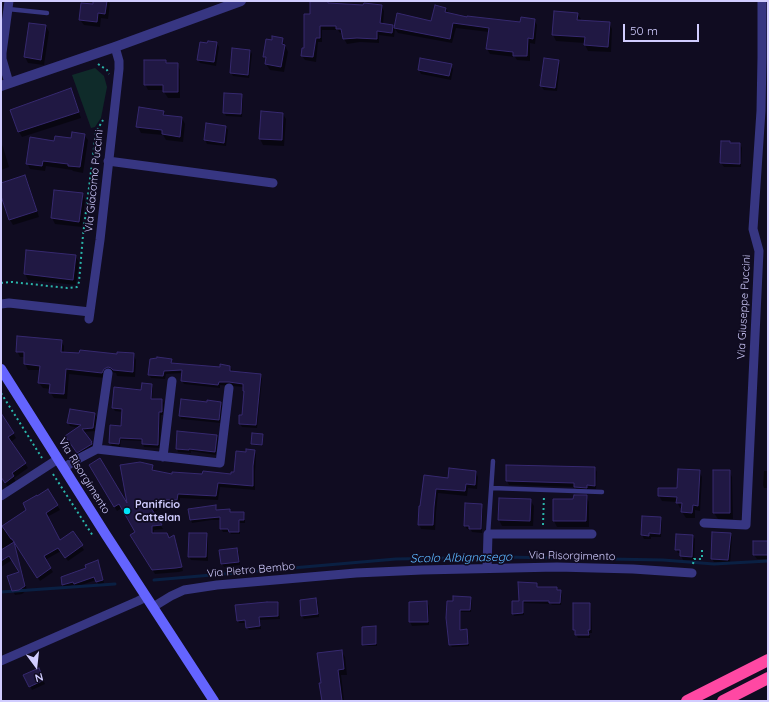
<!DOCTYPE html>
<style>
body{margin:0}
#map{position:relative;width:769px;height:702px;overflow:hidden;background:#100c21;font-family:Quicksand,sans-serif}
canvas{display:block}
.frame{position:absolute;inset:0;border:2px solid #d1cdff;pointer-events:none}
.north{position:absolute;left:16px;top:646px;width:40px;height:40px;-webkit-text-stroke:3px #100c21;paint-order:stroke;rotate:165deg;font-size:11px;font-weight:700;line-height:16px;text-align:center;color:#d1cdff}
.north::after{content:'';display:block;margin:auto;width:14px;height:18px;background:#d1cdff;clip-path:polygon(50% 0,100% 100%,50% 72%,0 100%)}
.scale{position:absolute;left:623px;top:24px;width:76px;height:18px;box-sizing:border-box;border:2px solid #d1cdff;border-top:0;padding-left:5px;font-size:12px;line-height:14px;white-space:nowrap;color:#d1cdff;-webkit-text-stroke:3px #100c21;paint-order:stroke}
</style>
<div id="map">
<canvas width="769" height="702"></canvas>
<div class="frame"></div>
<div class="north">N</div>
<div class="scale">50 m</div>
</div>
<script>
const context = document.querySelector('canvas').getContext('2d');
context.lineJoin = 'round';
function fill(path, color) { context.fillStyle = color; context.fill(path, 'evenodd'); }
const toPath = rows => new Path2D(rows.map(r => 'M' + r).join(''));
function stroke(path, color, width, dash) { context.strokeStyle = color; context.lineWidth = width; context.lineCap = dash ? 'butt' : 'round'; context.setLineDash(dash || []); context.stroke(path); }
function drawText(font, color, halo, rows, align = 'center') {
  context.font = font + ' Quicksand,sans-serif'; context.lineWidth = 3.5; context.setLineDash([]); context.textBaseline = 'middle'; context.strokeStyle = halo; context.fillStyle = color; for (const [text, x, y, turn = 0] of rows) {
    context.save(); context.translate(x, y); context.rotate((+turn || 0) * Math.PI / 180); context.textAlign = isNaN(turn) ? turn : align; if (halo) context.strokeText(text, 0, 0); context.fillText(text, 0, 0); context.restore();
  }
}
fill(toPath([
 [95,68,104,76,107,87,101,118,95,127,91,128,72,75]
]), '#0f2b2a');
fill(toPath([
 [94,1,108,1,110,4,108,19,101,18,100,27,84,25,80,20,94,5],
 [311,1,328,1,329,4,381,6,384,11,383,24,392,26,395,29,398,15,432,22,446,8,449,14,468,18,521,23,534,20,537,25,535,44,530,43,530,61,517,60,515,57,490,54,487,49,489,32,456,28,452,43,398,33,395,29,394,37,379,35,379,43,360,42,347,44,344,39,343,33,340,33,338,30,322,30,322,42,318,42,316,62,305,60,302,56,305,49,311,15],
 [554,12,577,14,581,19,580,21,609,23,612,29,611,52,588,51,585,45,585,43,556,41,553,35],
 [46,26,49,32,44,65,28,63,25,57],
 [282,39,288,52,284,72,270,70,266,64,267,61,264,57,273,41],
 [216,43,219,47,216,66,200,63,198,60,208,44],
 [250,50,252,54,249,78,233,76,231,73],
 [421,59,451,65,453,69,451,80,421,74,419,70],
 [165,61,168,64,177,64,180,70,180,98,168,98,164,92,164,90,148,90,145,84],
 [558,61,560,65,557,91,544,90,541,86],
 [70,89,73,95,81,118,22,137,19,132,11,111],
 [241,95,243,99,242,117,226,116,224,112],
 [163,111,166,116,182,118,185,124,183,142,166,140,163,135,141,133,138,127],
 [283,114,286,119,284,146,263,145,260,139],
 [206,124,226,127,228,130,226,146,207,144,205,140],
 [84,135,88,140,83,173,73,171,72,170,46,166,45,171,30,169,27,163,55,142,72,139],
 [722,142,730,142,731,144,740,144,742,148,741,167,724,167,721,163],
 [1,143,3,147,9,167,1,170],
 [25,176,28,182,39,217,13,225,10,220,1,193,1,184],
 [82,194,85,200,82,227,55,224,52,218],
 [27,251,75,256,79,262,76,285,28,280,25,274],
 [61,341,64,346,64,353,118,355,133,354,136,360,135,377,117,376,116,373,112,372,105,378,69,374,67,399,54,398,50,392,51,389,43,388,39,383,40,370,28,370,25,364,25,357,20,357,17,351],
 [171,360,173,364,221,368,230,366,232,370,231,372,260,375,262,379,257,428,242,427,240,424,243,416,245,393,244,391,244,387,220,385,220,388,184,384,182,381,183,373,166,374,165,379,151,378,149,375],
 [151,385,153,388,152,400,162,400,164,403,163,415,161,415,160,448,144,447,143,444,143,441,121,440,120,447,112,446,110,443,122,427,123,412,115,411,113,408],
 [208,403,220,403,222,406,221,423,181,419,180,416],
 [95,414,97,418,95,431,83,432,91,443,93,448,80,456,69,440,79,428,70,426,68,422],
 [1,419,13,433,16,438,11,442,28,468,14,478,16,482,8,487,1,477],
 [262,434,263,436,262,446,253,445,252,444],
 [217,436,219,439,216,455,191,451,191,453,178,452,177,449],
 [254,451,256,455,255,471,255,490,220,487,218,500,180,498,179,504,167,504,153,513,163,529,154,530,154,534,169,539,174,537,176,541,183,571,179,572,155,574,131,535,136,532,122,508,117,511,90,465,128,507,152,466,154,471,173,475,232,475,235,473,247,453],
 [507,466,595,468,597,472,596,489,588,489,588,491,577,491,575,487,509,485,507,481],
 [699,471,702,477,700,511,695,510,695,518,686,518,682,512,683,508,680,508,677,502,662,501,659,496,678,489],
 [714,471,729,471,732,477,733,519,718,519,714,513],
 [764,471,768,471,768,488,764,488,763,485],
 [476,472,478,477,477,489,468,488,467,496,438,493,436,512,435,530,421,529,419,524,425,476,449,479],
 [48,491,60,510,47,517,60,542,73,533,84,550,68,561,61,551,45,560,53,572,40,581,13,539,27,590,22,594,15,595,13,591,21,573,12,560,1,567,1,529,28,510,37,497],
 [586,496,589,502,589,527,557,527,554,521,574,500],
 [530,500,534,506,533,526,502,526,499,520],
 [481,505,483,509,482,533,472,532,471,530,467,529,465,526],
 [216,506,217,511,230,513,243,513,245,516,245,523,240,523,240,534,231,534,230,532,223,532,221,529,221,520,211,520,192,523,191,520,189,510],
 [660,518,662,521,661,537,651,537,651,539,644,539,642,535],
 [206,534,208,538,208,561,191,560,189,557],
 [730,534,732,537,730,563,714,562,712,559],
 [693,536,695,539,694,560,683,560,681,556,681,553,678,553,676,549],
 [768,542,768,559,757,559,754,555],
 [236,549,239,552,240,565,224,567,222,564],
 [99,565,104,583,99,585,96,580,76,587,75,584,65,588,63,585,62,577],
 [536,584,538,588,557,588,558,591,560,591,562,594,561,605,552,605,551,604,524,603,524,615,514,616,513,613,520,601],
 [470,598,472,600,471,612,461,612,461,631,467,630,468,633,469,646,452,647,450,645,454,602],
 [316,599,318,603,319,617,304,619,302,616],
 [427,602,429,606,429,625,412,626,410,622],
 [278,603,279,606,280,619,260,620,261,629,249,630,247,627,247,623,239,623,238,620],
 [590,604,591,608,592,633,590,633,590,638,578,638,574,630],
 [375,627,376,629,377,646,364,646,363,645],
 [341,651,345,657,347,675,341,675,344,701,323,701,322,684],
 [40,673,45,684,32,690,30,686]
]), '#0007');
stroke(toPath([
 [154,580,396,559,503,557,663,560,714,564,768,561],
 [1,592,115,584]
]), '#0a2043', 3);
const building = toPath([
 [93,1,107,1,105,14,98,13,97,22,79,20,81,3,93,4,93,1],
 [310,1,328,1,328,3,363,5,364,3,382,5,380,23,393,25,392,33,377,31,377,39,357,38,343,39,341,29,336,29,336,26,320,26,320,38,316,38,313,57,301,56,302,48,304,48,304,14,310,14,310,1],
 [435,5,446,8,445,12,467,17,467,16,520,22,521,17,535,19,533,39,528,38,527,56,513,56,513,52,486,49,489,28,453,23,450,39,394,28,397,13,431,21,435,5],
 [554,11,578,13,577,20,610,22,608,47,584,45,585,37,552,35,554,11],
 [29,23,46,25,41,60,24,57,29,23],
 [272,36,283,38,282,44,285,45,281,67,265,64,266,57,263,57,266,39,272,40,272,36],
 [208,41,217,42,214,62,197,60,200,42,207,43,208,41],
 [232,48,250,50,248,75,230,73,232,48],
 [420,58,452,64,449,76,418,70,420,58],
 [544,58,559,60,555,88,540,86,544,58],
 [144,60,166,60,166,63,178,63,178,92,163,92,163,85,144,85,144,60],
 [71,88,79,112,18,132,10,110,71,88],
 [224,93,242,94,241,114,223,113,224,93],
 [139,107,164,111,163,115,182,117,180,137,162,134,162,130,136,127,139,107],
 [261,111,283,113,282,140,259,139,261,111],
 [206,123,226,126,224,143,204,140,206,123],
 [72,132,85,134,80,167,68,166,68,164,43,161,42,166,26,164,30,137,54,141,55,136,71,138,72,132],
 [721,141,730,141,730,143,740,143,740,164,720,163,721,141],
 [25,175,37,211,9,220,1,196,1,183,25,175],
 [54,190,83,193,79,222,51,218,54,190],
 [26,250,76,255,73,280,24,274,26,250],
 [17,336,62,340,61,352,79,353,80,350,117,354,117,352,134,353,133,372,113,370,111,368,108,367,104,369,102,373,66,369,64,394,49,393,50,384,38,383,40,366,24,364,24,352,16,352,17,336],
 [157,357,172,359,171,363,220,367,220,364,230,366,230,371,261,374,256,425,239,424,239,415,242,415,244,391,243,391,243,384,229,382,219,382,218,385,181,381,182,370,164,371,163,376,148,375,150,359,157,358,157,357],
 [142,383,152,384,151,399,162,399,162,412,159,412,158,445,142,444,142,439,120,438,119,444,109,443,110,425,121,426,122,409,112,408,114,387,141,390,142,383],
 [181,399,207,402,207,400,221,402,219,420,179,416,181,399],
 [70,409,95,413,93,428,82,429,92,442,91,442,92,444,77,453,65,436,81,425,67,423,70,409],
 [1,413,14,433,8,437,26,463,12,473,14,476,5,483,1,477,1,413],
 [177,431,217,435,215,452,189,449,189,450,176,449,177,431],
 [252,433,263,434,262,445,251,444,252,433],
 [246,449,255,450,253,466,253,486,218,483,216,496,178,494,177,500,164,500,151,508,162,525,152,526,152,533,167,533,169,538,174,535,182,567,176,568,152,570,130,535,135,532,119,504,114,507,89,465,100,458,127,503,120,465,140,462,153,465,152,470,172,474,172,472,202,474,203,471,231,474,231,472,234,472,236,451,246,452,246,449],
 [506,465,595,467,595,486,587,485,587,488,574,487,574,483,506,481,506,465],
 [449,468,476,471,475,485,466,484,465,491,436,489,434,507,433,525,418,525,419,506,420,506,424,475,448,478,449,468],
 [678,469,700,470,698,506,693,505,692,513,681,512,682,503,676,503,677,497,658,496,658,488,677,488,678,469],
 [713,470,730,470,730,513,713,513,713,470],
 [48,489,58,505,46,513,60,540,73,531,83,545,65,558,58,548,44,556,51,568,37,578,12,539,11,539,2,526,26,510,23,503,37,495,37,496,48,489],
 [574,495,587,495,586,521,553,521,553,499,573,499,574,495],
 [499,498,531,499,530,521,498,520,499,498],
 [465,503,482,504,481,529,469,529,469,526,464,526,465,503],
 [216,505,216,510,230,509,230,512,244,512,244,520,239,520,239,532,229,532,228,529,220,529,220,517,209,518,190,520,188,509,216,505],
 [642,516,661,517,660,534,649,533,649,536,641,535,642,516],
 [712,532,731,533,728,560,711,559,712,532],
 [189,533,207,533,206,557,188,557,189,533],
 [676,534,693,535,692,557,680,556,680,550,675,550,676,534],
 [753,541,768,541,768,555,753,555,753,541],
 [14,542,25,586,19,590,12,591,7,576,19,572,9,556,1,561,1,550,14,542],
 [237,548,239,562,221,564,219,550,237,548],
 [98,560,103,580,96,582,94,577,74,584,73,582,62,585,61,577,86,568,85,565,98,560],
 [518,582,537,583,537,587,557,587,557,590,561,590,560,603,549,603,549,601,523,601,523,613,512,614,512,601,519,601,518,582],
 [453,596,471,597,470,610,460,610,460,630,467,629,468,644,449,645,446,618,447,601,453,601,453,596],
 [316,598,318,614,301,616,300,600,316,598],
 [427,601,428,622,409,622,409,602,427,601],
 [267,602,278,602,278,616,259,617,260,626,246,628,245,620,237,621,235,605,267,602],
 [573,603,590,603,590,630,588,630,589,635,575,635,575,630,573,630,573,603],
 [376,626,376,644,362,645,362,627,376,626],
 [342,650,344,669,338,670,342,701,322,701,319,683,321,683,317,653,342,650],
 [39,668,44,680,29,687,23,675,39,668]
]);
fill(building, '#201843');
stroke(building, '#36296f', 1);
stroke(toPath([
 [98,64,107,70,109,74],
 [1,283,12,282,67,288,77,287,79,282,83,235,96,132,103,120],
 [1,393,42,458],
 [53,474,93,536],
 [543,525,544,495],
 [693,564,694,559,702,559,702,548]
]), '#2ab5aa', 2, [2, 3]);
stroke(toPath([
 [8,9,47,13],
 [492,488,602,492],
 [488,534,493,461]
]), '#373682', 4.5);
stroke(toPath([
 [9,83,2,59,2,53,9,1],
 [108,161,273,183],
 [1,304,9,303,90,312],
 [89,319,100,240,119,69,119,61,115,47],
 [97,449,108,373],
 [163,457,172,381],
 [64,468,74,461,97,449,220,463,229,388],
 [1,496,58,459],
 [704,523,746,525,759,251,753,229,761,111,762,57,762,1],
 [487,568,488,534,592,534],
 [153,607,171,596,184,590,217,585,356,573,422,570,557,567,633,569,692,573],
 [1,661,138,601,146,597]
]), '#373682', 9);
stroke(toPath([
 [1,86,115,47,241,1]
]), '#373682', 10);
stroke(toPath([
 [1,369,106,535,214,701]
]), '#6464ff', 10);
stroke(toPath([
 [687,701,768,660],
 [723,701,768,678]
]), '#ff48a3', 12);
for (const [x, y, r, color] of [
 [127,511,4,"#00e4f8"]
]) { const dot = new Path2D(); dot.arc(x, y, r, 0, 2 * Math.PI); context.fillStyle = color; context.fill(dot); stroke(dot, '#100c21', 1.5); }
drawText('11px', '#d1cdff', '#100c21', [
 ["Via Giacomo Puccini",94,181,-84],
 ["Via Giuseppe Puccini",744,307,-87],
 ["Via Risorgimento",84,476,58],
 ["Via Risorgimento",572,556,1],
 ["Via Pietro Bembo",251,570,-5]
]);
drawText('bold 11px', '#d1cdff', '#100c21', [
 ["Panificio",135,505],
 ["Cattelan",135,518]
], 'left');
drawText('italic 12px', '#5bb6ff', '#100c21', [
 ["Scolo Albignasego",461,558,-1]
]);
</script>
